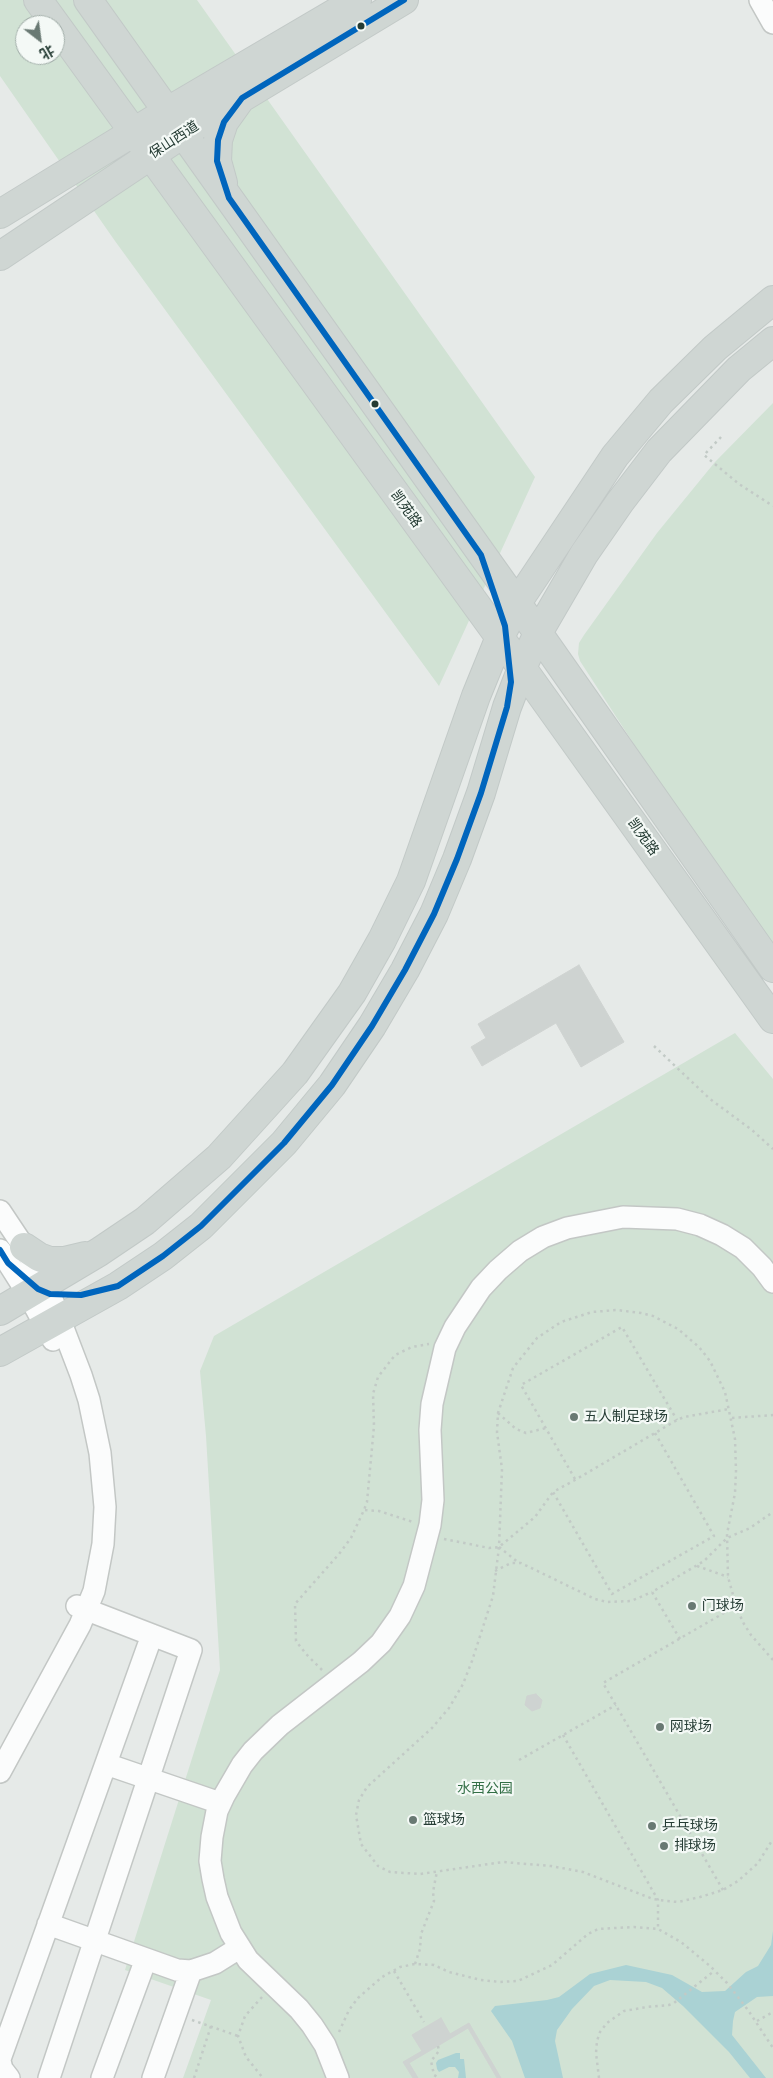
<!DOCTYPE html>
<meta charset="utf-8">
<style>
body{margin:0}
#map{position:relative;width:773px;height:2078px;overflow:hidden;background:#e6eae8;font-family:"IBM Plex Sans","Noto Sans SC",sans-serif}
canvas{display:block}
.north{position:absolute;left:15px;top:15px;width:50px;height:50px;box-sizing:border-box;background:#f4f9f6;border:1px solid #a1ada8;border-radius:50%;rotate:150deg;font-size:14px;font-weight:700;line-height:20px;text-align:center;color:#253c34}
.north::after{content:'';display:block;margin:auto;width:18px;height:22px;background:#697973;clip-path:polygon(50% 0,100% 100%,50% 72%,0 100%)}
</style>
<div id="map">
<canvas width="773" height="2078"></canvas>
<div class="north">北</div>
</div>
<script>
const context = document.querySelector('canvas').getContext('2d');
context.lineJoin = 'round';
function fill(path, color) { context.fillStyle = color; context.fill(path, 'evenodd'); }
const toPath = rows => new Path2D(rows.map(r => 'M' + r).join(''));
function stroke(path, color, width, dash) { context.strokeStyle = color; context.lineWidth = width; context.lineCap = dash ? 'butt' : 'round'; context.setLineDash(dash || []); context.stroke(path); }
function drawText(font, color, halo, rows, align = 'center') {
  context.font = font + ' "IBM Plex Sans","Noto Sans SC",sans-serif'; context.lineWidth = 4.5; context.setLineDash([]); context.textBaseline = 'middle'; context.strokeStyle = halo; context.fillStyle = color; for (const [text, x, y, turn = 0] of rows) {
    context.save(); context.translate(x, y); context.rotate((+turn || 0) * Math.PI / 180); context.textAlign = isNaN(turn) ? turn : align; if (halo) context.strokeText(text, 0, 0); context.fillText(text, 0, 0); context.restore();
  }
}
fill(toPath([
 [0,0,197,0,535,477,439,686,115,241,0,76],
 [25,25,55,25,55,55,25,55],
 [773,403,773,949,696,840,580,661,578,654,579,643,584,635,657,533,715,462],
 [735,1033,773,1079,773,2078,183,2078,211,2000,125,1970,220,1670,206,1436,200,1371,214,1336]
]), '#d1e2d4');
fill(toPath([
 [773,1931,773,1996,757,1997,735,2012,733,2021,732,2035,766,2078,750,2078,729,2052,683,2006,662,1988,646,1982,610,1980,594,1986,572,2009,557,2030,555,2041,563,2078,525,2078,512,2041,491,2011,495,2006,547,2000,559,1997,590,1974,626,1965,672,1975,702,1992,725,1991,746,1972,758,1966,771,1945],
 [456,2053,460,2053,460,2059,464,2059,466,2078,458,2078,459,2072,455,2067,449,2067,439,2072,437,2069,436,2063,438,2060]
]), '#aad2d4');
const building = toPath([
 [579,965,624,1042,581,1067,556,1023,482,1066,471,1047,486,1038,478,1024,579,965],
 [536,1694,542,1700,540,1708,532,1711,525,1705,527,1696,536,1694],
 [441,2018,450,2034,469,2023,501,2078,497,2078,468,2028,409,2063,418,2078,413,2078,403,2062,422,2051,412,2035,441,2018]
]);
fill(building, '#ced3d1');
stroke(building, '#cfd3d1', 1);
const minor = toPath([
 [760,0,773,23],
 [0,1211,24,1247,50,1294,81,1375,89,1400,100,1453,105,1507,103,1544,94,1591,80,1625,0,1772],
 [0,1250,28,1294,53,1340],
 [106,1764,220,1803],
 [48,1924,177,1970,191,1971,215,1963,239,1948],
 [0,2059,152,1635],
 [0,2061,2,2069,9,2078],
 [49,2078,191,1650,77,1606],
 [102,2078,146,1959],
 [153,2078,191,1971],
 [338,2078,325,2045,312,2025,299,2009,248,1960,231,1933,217,1897,213,1879,210,1861,212,1837,217,1811,224,1796,242,1765,253,1751,280,1725,361,1662,381,1643,400,1616,414,1586,430,1525,433,1500,430,1430,432,1404,445,1348,455,1327,481,1288,498,1270,520,1251,543,1237,567,1228,623,1217,677,1219,700,1225,722,1235,743,1248,762,1267,773,1282]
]);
const major = toPath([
 [38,0,522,668,773,1019],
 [88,0,538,633,773,968],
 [223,183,217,161,218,140,224,122,239,101],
 [0,214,168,111,357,0],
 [0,256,187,131,404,0],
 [24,1247,39,1257,50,1261,64,1261,85,1256],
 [0,1311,99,1252,145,1221,219,1157,295,1073,352,993,382,940,411,881,476,696,500,637,517,603,615,456,661,401,715,348,773,300],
 [0,1352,118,1286,163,1256,201,1226,284,1143,332,1085,372,1026,405,970,434,914,457,859,481,793,507,707,522,668,538,633,584,554,620,502,659,451,739,369,773,341]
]);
stroke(minor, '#c3c7c5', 24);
stroke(major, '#c2c9c7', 30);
stroke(toPath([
 [721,437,704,455,739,484,773,506],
 [654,1046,710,1099,752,1130,773,1149],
 [498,1413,516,1429,526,1433,546,1428],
 [732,1418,773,1415],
 [655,1433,714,1536,612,1594,553,1492,575,1480,655,1433,677,1420,684,1417,729,1409],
 [575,1479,521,1385,622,1327,677,1420],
 [365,1510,379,1511,413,1522],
 [444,1539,489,1548,499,1547,535,1517,553,1492],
 [499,1547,519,1563],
 [697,1566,728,1577],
 [495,1571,511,1563,521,1563,595,1599,607,1602,631,1601,652,1592],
 [680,1639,652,1592,704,1561,727,1538,750,1528,773,1512],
 [773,1660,751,1635,744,1624,737,1609,728,1577,727,1534,735,1493,736,1471,735,1439,725,1392,710,1361,699,1347,678,1329,653,1316,641,1313,617,1310,592,1312,561,1322,537,1338,513,1368,498,1413,497,1432,502,1469,499,1547,493,1596,472,1661,463,1684,449,1708,432,1728,367,1787,359,1800,356,1815,361,1844,378,1866,390,1872,420,1874,503,1862,551,1866,583,1872,653,1899,666,1901,678,1902,700,1897,723,1890,738,1881,758,1863,773,1839],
 [322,1670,306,1654,296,1641,295,1604,339,1554,351,1538,364,1510,367,1502,374,1426,373,1394,378,1377,395,1355,412,1347,429,1344],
 [563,1735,658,1900,658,1928],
 [519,1760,616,1705],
 [723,1890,603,1683,736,1606],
 [415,1964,420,1949,421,1934,434,1901,433,1892,437,1871],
 [394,1971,424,2022],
 [262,1997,245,2016,238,2036,246,2057,263,2078],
 [192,2020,238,2036],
 [757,2021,773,2012],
 [339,2032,349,2010,358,1998,382,1977,400,1967,415,1964,434,1965,449,1972,481,1980,500,1982,518,1981,552,1965,588,1934,598,1929,634,1927,658,1929,681,1942,710,1966,727,1983,748,2010,773,2048],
 [438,2046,439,2051,431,2061,434,2075,439,2078],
 [194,2078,211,2026],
 [599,2078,596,2053,597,2041,600,2032,607,2023,624,2011,647,2007,669,2005,674,2003,714,1971]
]), '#c2cac6', 2.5, [2.5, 4]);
stroke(minor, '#fbfcfc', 21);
stroke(major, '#cfd6d3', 28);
stroke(toPath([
 [0,1250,8,1263,38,1289,50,1294,81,1295,118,1286,163,1256,201,1226,284,1143,332,1085,372,1026,405,970,434,914,457,859,481,793,507,707,511,682,505,626,481,555,229,198,217,161,218,140,224,122,242,98,404,0]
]), '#0065bd', 6);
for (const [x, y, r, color] of [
 [361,26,4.5,"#253c34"],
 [375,404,4.5,"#253c34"],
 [574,1417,5,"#697973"],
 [692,1606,5,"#697973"],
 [660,1727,5,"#697973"],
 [413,1820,5,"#697973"],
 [652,1826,5,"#697973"],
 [664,1846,5,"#697973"]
]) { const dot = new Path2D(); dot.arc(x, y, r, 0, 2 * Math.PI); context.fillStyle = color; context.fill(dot); stroke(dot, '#f4f9f6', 2); }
drawText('14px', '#253c34', '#f4f9f6', [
 ["保山西道",174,140,-33],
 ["凯苑路",406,509,54],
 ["凯苑路",643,837,54]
]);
drawText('14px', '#253c34', '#f4f9f6', [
 ["五人制足球场",584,1417],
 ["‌门球场‌",702,1606],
 ["网球场",670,1727],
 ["篮球场",423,1820],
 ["乒乓球场",662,1826],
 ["排球场",674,1846]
], 'left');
drawText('14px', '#336f46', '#f4f9f6', [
 ["水西公园",485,1789]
]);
</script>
